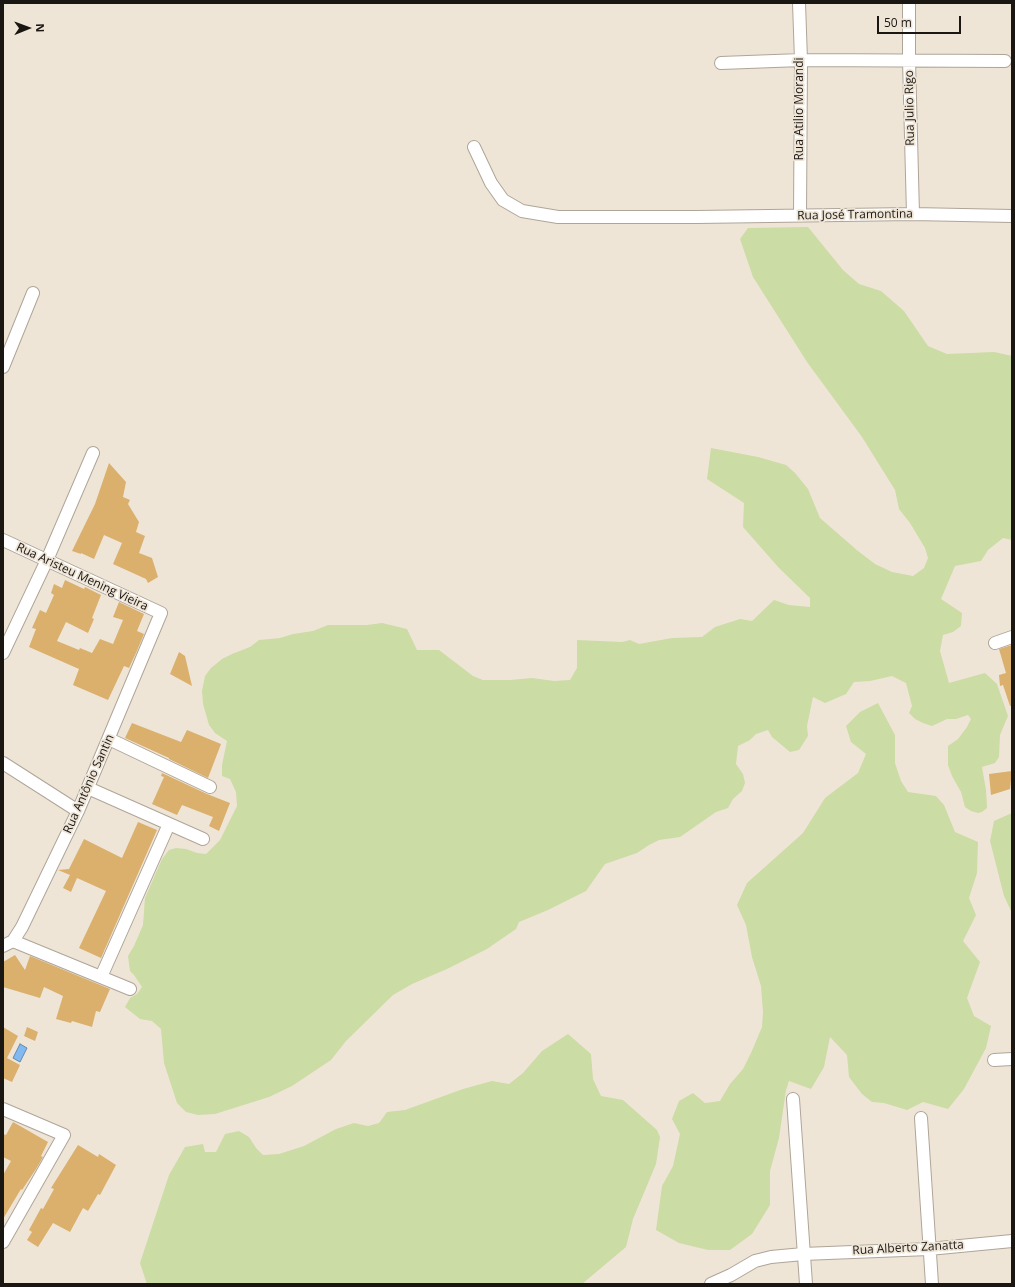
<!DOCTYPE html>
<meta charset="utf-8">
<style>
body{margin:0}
#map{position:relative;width:1015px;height:1287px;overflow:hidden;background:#efe5d7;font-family:"Open Sans",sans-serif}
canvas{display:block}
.frame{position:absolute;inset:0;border:4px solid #1a1612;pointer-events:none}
.north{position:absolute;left:8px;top:8px;width:40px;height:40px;-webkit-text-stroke:3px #efe5d7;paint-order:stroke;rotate:89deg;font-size:11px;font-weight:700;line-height:16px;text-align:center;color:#1a1612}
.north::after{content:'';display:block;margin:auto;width:14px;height:18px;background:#1a1612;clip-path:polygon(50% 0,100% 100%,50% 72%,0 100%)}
.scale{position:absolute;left:877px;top:16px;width:84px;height:18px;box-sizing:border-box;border:2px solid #1a1612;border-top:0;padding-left:5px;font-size:12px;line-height:14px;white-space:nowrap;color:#1a1612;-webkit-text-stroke:3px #efe5d7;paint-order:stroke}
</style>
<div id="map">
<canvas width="1015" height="1287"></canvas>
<div class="frame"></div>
<div class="north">N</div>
<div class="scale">50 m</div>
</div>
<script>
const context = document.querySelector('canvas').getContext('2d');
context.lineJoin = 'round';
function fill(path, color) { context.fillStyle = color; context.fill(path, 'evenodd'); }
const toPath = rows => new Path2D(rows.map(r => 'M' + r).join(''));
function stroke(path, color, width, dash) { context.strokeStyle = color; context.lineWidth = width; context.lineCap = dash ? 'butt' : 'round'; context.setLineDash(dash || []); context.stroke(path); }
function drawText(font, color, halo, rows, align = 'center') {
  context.font = font + ' "Open Sans",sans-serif'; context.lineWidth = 3.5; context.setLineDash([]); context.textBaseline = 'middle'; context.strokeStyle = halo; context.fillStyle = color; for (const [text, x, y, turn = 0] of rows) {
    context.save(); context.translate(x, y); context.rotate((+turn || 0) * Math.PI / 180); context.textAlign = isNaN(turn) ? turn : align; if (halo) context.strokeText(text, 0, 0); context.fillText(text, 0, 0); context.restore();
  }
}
fill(toPath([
 [808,227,843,270,859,284,881,291,904,311,928,346,947,354,994,352,1012,356,1012,540,1003,538,988,550,981,561,955,566,941,599,962,613,961,626,953,632,943,635,940,651,949,683,985,673,997,684,1008,716,1000,735,999,757,995,763,982,767,986,790,987,808,982,812,978,813,971,811,965,807,961,792,952,776,948,765,948,746,958,739,967,727,971,719,968,715,956,719,947,719,932,726,923,723,915,719,909,713,912,706,906,683,892,676,870,681,854,682,846,694,825,703,813,697,807,726,808,736,799,750,790,752,772,737,768,730,756,734,750,740,738,746,736,764,743,774,745,783,742,791,733,799,728,808,716,812,680,837,659,840,649,845,637,853,605,864,586,891,548,910,519,922,516,929,487,949,447,969,412,984,393,995,346,1041,331,1060,292,1086,269,1097,215,1114,198,1115,186,1112,177,1103,164,1063,161,1029,152,1021,140,1019,125,1007,130,998,137,994,142,987,134,975,130,971,128,956,134,946,143,925,145,898,162,859,169,850,176,848,186,849,197,853,206,854,220,840,237,806,236,792,230,779,222,776,222,765,227,741,215,733,209,725,203,704,202,691,205,676,211,668,222,659,232,654,250,647,259,640,280,638,293,634,313,631,328,625,367,625,382,623,407,629,417,650,439,650,473,676,483,680,510,680,532,678,554,681,570,680,577,668,577,640,622,642,630,640,639,644,672,638,702,637,715,627,740,619,752,621,774,600,789,605,810,607,810,598,779,568,743,527,744,503,707,479,711,448,758,457,786,465,795,473,808,489,820,518,858,551,875,564,892,572,913,576,924,568,928,558,925,548,910,523,899,509,895,490,862,437,807,362,753,277,740,239,748,228],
 [878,703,895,735,895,763,901,781,908,792,936,796,944,805,955,832,978,842,977,873,969,898,976,915,963,941,980,962,967,998,974,1016,991,1026,986,1048,964,1089,948,1109,923,1102,907,1110,884,1103,872,1102,862,1094,849,1077,847,1055,830,1037,824,1067,811,1089,789,1081,786,1090,779,1138,770,1171,770,1205,752,1234,730,1250,708,1250,679,1243,656,1230,662,1186,673,1166,680,1134,672,1119,679,1101,693,1093,705,1103,720,1101,730,1084,743,1069,751,1053,762,1027,763,1012,761,986,752,957,746,925,737,905,747,883,803,833,825,798,858,773,866,754,851,742,846,726,860,712],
 [1012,813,1012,913,1004,896,990,841,994,821],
 [568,1034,591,1054,593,1079,601,1096,623,1100,657,1130,660,1137,656,1164,633,1219,626,1247,582,1284,147,1284,140,1263,169,1175,185,1147,203,1144,205,1152,216,1152,225,1134,239,1131,249,1137,256,1148,263,1155,279,1154,304,1146,336,1129,354,1123,368,1126,379,1123,387,1112,405,1110,463,1089,492,1081,509,1084,523,1073,542,1051]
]), '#cbdca5');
const water = toPath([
 [20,1044,27,1048,20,1062,13,1058,20,1044]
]);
fill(water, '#82b9f1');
stroke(water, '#6388ae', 1);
fill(toPath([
 [109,463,126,482,123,497,130,500,128,504,139,522,136,532,145,536,139,553,152,558,158,577,148,583,146,579,113,564,122,543,104,535,94,559,81,553,81,554,72,551,95,504],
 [65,580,84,589,85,587,101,595,92,618,94,619,88,633,66,622,57,641,79,650,80,648,92,653,100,639,113,644,123,620,113,617,119,602,144,614,137,631,144,634,136,653,129,668,124,666,108,700,73,685,79,669,29,647,36,629,32,628,40,610,46,613,54,595,51,593,54,584,62,588],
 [1012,645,1012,706,1010,706,1003,685,1000,686,999,675,1006,673,999,649],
 [179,652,185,656,192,686,170,674],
 [132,723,181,742,187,730,221,744,208,778,169,759,169,758,125,738],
 [1012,771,1010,789,991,795,989,774],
 [162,773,207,794,230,803,219,831,209,826,213,817,182,805,177,815,152,804,164,777,161,776],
 [138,822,157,830,101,958,79,948,106,891,77,878,71,892,63,888,70,875,58,870,69,869,84,839,122,858],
 [15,955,25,970,30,956,110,989,100,1012,96,1011,92,1027,72,1021,71,1023,56,1019,63,996,44,987,40,998,3,987,3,962],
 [3,1027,18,1036,7,1058,20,1065,12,1082,3,1078],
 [27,1027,38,1032,35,1041,24,1036],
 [13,1122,48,1142,41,1156,43,1157,36,1169,22,1190,21,1189,3,1219,3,1175,11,1161,3,1157,3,1134,6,1135],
 [78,1145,98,1157,99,1154,116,1165,100,1195,98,1194,88,1211,83,1208,70,1232,53,1223,38,1247,27,1240,32,1232,29,1230,41,1208,43,1209,54,1189,51,1188]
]), '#dbaf6c');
const minor = toPath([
 [799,3,801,60,800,215],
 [909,3,909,60,913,214],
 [721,63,801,60,1005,61],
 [474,147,491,183,503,200,522,211,558,217,697,217,913,214,1012,216],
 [3,367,33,293],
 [3,540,161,613,78,811,22,927,13,941,3,946],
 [995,643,1012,637],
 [3,653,47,560,93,453],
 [109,739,210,787],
 [3,763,78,811],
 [88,788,203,839],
 [13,941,130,989],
 [101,977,169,824],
 [994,1060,1012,1059],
 [793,1099,806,1284],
 [3,1109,64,1135,3,1242],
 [921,1118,932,1284],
 [711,1284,731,1275,755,1261,771,1257,803,1254,929,1249,1012,1241]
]);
stroke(minor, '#aea598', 14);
stroke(minor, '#fff', 12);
drawText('12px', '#1a1612', '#efe5d7', [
 ["Rua Julio Rigo",910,108,-91],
 ["Rua Atilio Morandi",800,109,-90],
 ["Rua José Tramontina",855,215,-1],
 ["Rua Aristeu Mening Vieira",82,577,25],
 ["Rua Antônio Santin",89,784,-66],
 ["Rua Alberto Zanatta",908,1248,-3]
]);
</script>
